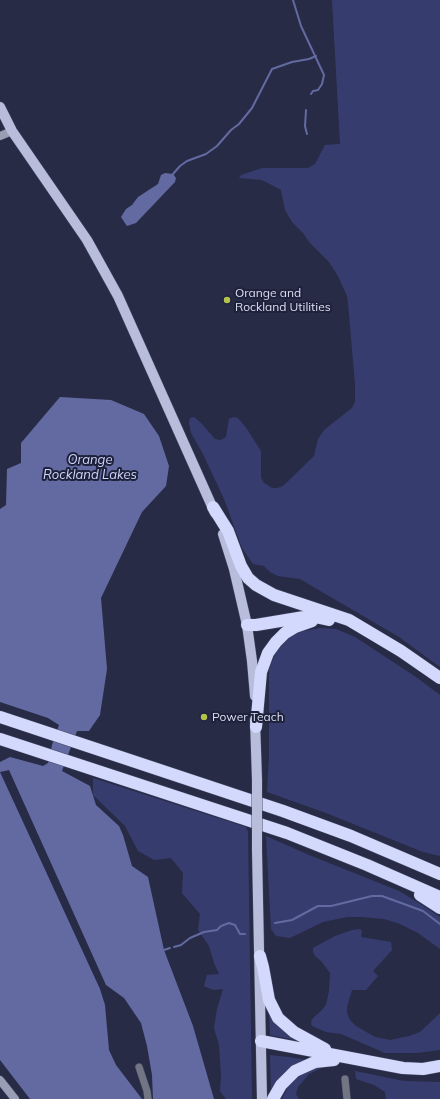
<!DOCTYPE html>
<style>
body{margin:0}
canvas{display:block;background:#272b46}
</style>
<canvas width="440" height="1099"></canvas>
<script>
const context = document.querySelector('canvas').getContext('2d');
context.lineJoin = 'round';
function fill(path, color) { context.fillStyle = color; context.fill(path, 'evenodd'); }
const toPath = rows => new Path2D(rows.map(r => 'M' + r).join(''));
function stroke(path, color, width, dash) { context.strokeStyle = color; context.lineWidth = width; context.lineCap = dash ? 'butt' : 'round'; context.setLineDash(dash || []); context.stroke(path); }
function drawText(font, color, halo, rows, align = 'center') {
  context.font = font + ' Mulish,sans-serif'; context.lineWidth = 4; context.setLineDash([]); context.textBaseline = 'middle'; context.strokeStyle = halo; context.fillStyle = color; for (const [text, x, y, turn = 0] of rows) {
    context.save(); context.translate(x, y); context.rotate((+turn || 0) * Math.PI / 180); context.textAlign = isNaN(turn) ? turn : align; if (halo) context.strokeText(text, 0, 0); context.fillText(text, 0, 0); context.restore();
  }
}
fill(toPath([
 [332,0,440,0,440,667,399,637,300,579,278,576,270,572,264,566,253,564,242,548,224,499,202,452,191,433,189,423,190,418,194,417,201,423,215,439,221,440,226,437,229,419,233,417,238,418,247,429,261,451,261,478,264,483,272,488,277,488,283,486,314,456,318,439,324,430,352,408,355,402,355,384,348,303,347,296,338,276,329,262,310,243,303,233,292,222,285,210,281,190,262,180,239,178,241,175,262,168,308,168,315,164,325,145,340,144],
 [319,628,336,629,355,637,416,677,440,695,440,856,423,852,326,813,267,792,269,757,269,669,277,650,291,636,300,632],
 [93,778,246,827,248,832,252,1099,226,1099,220,1091,221,1077,219,1045,214,1028,217,1009,223,989,213,990,204,986,207,975,219,974,214,963,209,946,198,930,200,914,182,893,183,873,171,858,154,860,138,851,125,826,93,795],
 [266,836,309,855,399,891,422,905,440,917,440,949,418,933,400,924,384,919,362,917,347,917,323,922,290,938,276,936,271,929],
 [360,929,362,931,361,937,391,942,392,950,373,971,378,976,366,990,352,990,347,1007,347,1013,350,1020,356,1026,375,1037,390,1040,409,1036,420,1032,440,1013,440,1050,417,1053,385,1053,341,1034,326,1032,312,1026,311,1022,313,1018,321,1011,326,1005,329,991,330,973,322,962,315,956,313,952,313,948,335,936,352,930],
 [269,1010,305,1042,270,1035],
 [270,1055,288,1057,308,1060,271,1092],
 [325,1066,309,1074,298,1087,296,1094,299,1099,282,1099,289,1085,298,1076,313,1068],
 [355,1071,404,1081,440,1082,440,1099,386,1099,385,1092,374,1085,356,1079]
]), '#373c6e');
fill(toPath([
 [165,173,173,174,176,178,175,182,136,223,127,226,121,217,126,209,132,205,138,197,158,184,161,175],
 [60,397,111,400,144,414,159,436,169,466,166,486,142,512,101,598,107,669,100,715,89,731,77,731,62,771,90,786,96,805,119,826,123,835,132,866,148,877,164,950,193,1026,214,1099,153,1099,152,1075,147,1046,141,1023,124,998,106,985,9,770,0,772,100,989,105,1005,109,1050,116,1065,142,1099,30,1099,0,1060,0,762,10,757,43,766,48,763,52,745,59,725,48,718,0,702,0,509,6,505,7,469,21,463,21,443]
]), '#626aa1');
stroke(toPath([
 [293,0,301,26,324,75,322,84,318,90,313,91,311,94],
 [306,110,305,126,307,134],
 [173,174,180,166,187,161,206,154,217,146,231,130,239,124,252,108,272,69,292,62,309,59,316,56],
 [275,923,292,920,318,906,331,906,372,896,382,896,423,911,440,924],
 [174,947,181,945,190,938,204,932,217,930,221,926,229,923,235,925,240,934,245,934],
 [164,950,170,948]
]), '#626aa1', 2);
const street = toPath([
 [139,1067,147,1091,148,1099],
 [345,1079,347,1099]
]);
const secondary = toPath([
 [0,136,12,131],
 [0,1080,15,1099]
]);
const primary = toPath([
 [0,107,12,131,87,240,118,296,215,513],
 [223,534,234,569,247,625,252,661,255,696],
 [255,720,257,780],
 [257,850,262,1099]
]);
const highway = toPath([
 [213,507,228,531,241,566,248,578,256,585,274,595,349,620,401,651,440,678],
 [247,625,256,625,304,617,315,617,329,620],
 [0,717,283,811,351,836,440,874],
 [256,727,261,672,268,653,276,642,285,633,295,627,312,621],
 [0,739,287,833,367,865,440,897],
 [420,895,440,908],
 [260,956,263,967,269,1000,278,1018,294,1032,325,1049],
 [261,1041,403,1068,423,1069,440,1066],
 [273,1099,281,1085,295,1071,315,1062,334,1060]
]);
stroke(street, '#444861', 8);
stroke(secondary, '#444861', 9);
stroke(primary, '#444861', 11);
stroke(highway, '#444861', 13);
stroke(street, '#727584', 7);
stroke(secondary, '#999eb5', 8);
stroke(primary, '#b7bddb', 10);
stroke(highway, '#d3d9fd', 12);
const primaryBridge = toPath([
 [257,780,257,850]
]);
stroke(primaryBridge, '#444861', 11, []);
stroke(primaryBridge, '#b7bddb', 10);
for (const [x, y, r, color] of [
 [227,300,4,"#b2c34c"],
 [204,717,4,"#b2c34c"]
]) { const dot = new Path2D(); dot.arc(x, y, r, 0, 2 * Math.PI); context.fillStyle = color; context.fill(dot); stroke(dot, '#1e213b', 1.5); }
drawText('12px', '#dbdff1', '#1e213b', [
 ["Orange and",235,293],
 ["Rockland Utilities",235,307],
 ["Power Teach",212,717]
], 'left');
drawText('italic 13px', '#d0d6f8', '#1e213b', [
 ["Orange",90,460],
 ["Rockland Lakes",90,475]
]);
</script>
